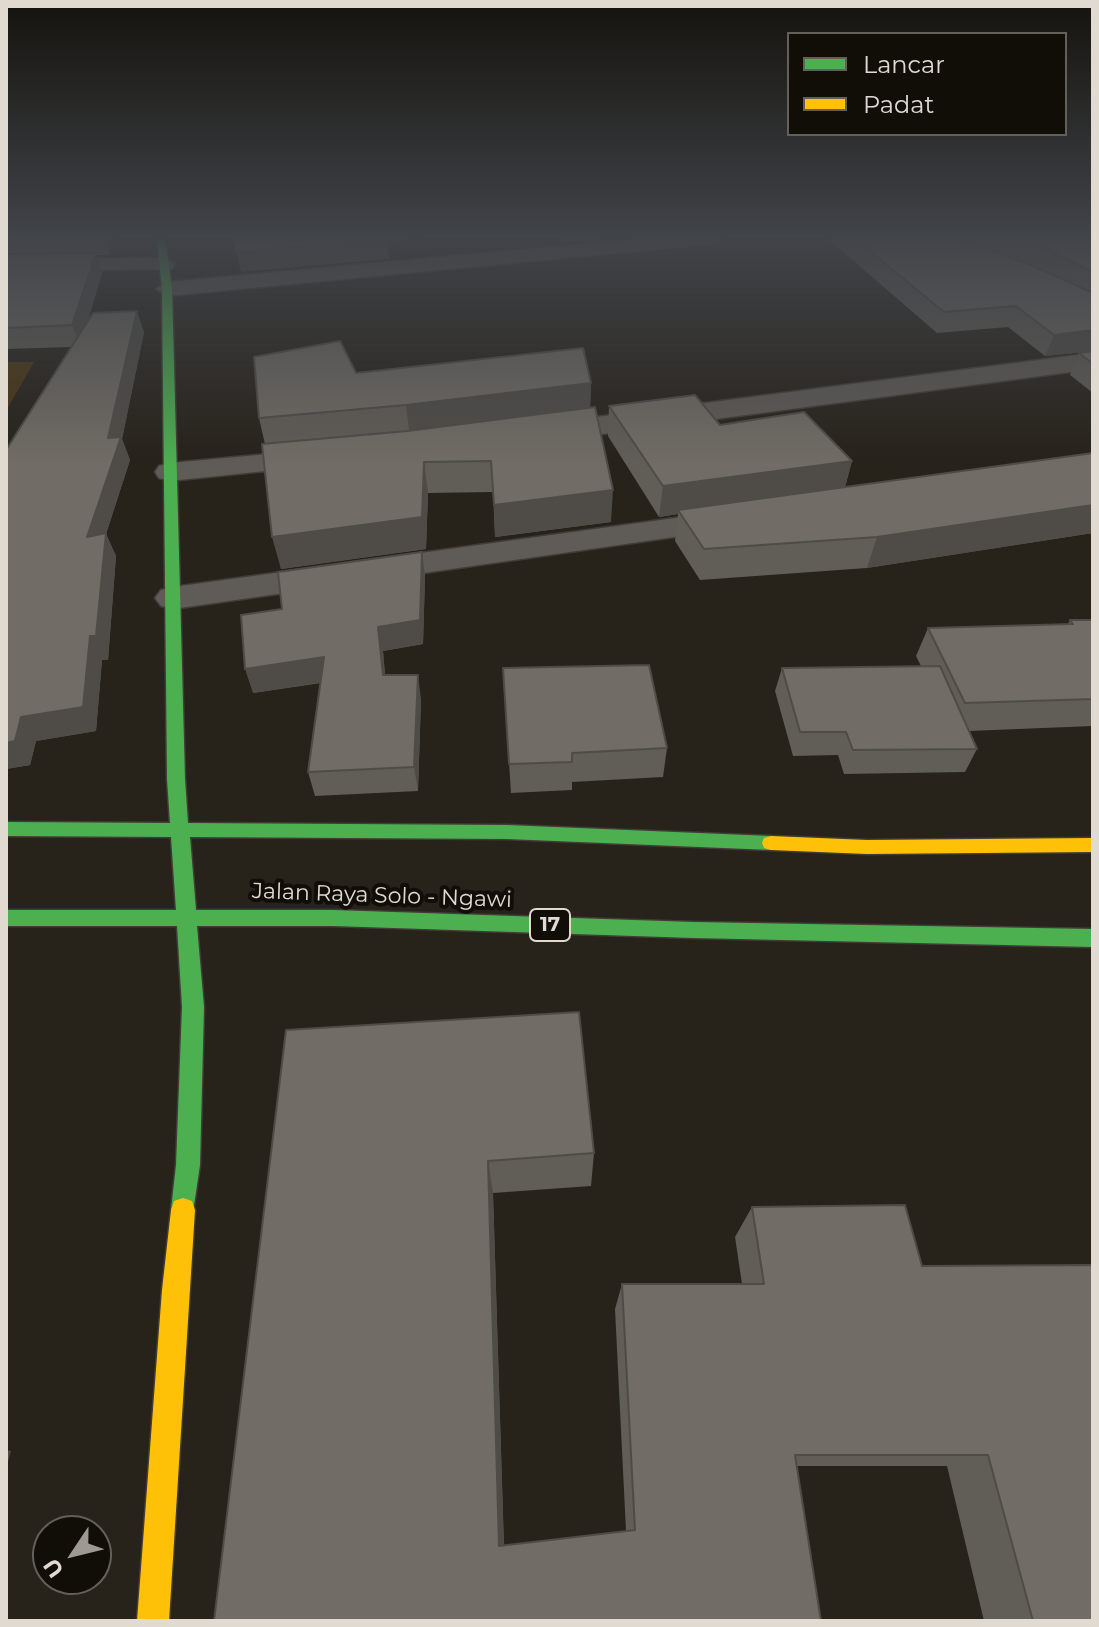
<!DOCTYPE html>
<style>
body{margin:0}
#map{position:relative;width:1099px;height:1627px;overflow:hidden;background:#27221a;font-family:Montserrat,sans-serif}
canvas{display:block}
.frame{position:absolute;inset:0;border:8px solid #e0dad1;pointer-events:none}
.legend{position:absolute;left:787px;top:32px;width:280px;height:104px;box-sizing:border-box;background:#110d07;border:2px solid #645f58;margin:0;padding:10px 14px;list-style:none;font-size:24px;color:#e0dad1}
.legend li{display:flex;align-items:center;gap:16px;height:40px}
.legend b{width:40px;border:2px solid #645f58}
.north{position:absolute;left:32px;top:1515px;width:80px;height:80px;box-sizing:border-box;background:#110d07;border:2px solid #645f58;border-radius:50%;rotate:235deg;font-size:22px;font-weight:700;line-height:32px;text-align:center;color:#e0dad1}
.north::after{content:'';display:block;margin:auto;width:28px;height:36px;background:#9f9a91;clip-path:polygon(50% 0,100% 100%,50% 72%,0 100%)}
</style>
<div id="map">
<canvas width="1099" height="1627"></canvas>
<div class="frame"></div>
<ul class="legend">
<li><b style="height:10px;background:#4caf50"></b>Lancar</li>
<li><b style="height:10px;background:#ffc107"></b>Padat</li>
</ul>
<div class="north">U</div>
</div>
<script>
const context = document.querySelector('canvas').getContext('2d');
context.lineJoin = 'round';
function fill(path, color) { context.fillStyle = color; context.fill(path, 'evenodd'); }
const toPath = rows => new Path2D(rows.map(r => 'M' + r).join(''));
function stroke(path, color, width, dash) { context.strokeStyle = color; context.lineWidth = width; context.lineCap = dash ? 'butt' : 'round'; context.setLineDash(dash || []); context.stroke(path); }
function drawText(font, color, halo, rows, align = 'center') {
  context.font = font + ' Montserrat,sans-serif'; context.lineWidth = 8; context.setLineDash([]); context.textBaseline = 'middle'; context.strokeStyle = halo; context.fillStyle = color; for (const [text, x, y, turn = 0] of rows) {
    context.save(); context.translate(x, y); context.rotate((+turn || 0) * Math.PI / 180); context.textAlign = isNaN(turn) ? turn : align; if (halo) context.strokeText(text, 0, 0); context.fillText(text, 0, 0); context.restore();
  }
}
fill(toPath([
 [6,362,34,362,6,411]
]), '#4b3511');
const street = toPath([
 [649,238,720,238,710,244,167,296,156,289,167,282,649,238],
 [164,258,175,264,172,269,6,271,6,259,164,258],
 [1093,353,1093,369,542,442,532,439,528,433,532,427,542,424,1093,353],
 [323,449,333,452,338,458,333,464,170,481,159,478,155,472,159,466,170,463,323,449],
 [733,510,744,513,749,520,744,527,173,609,161,606,155,598,161,590,173,587,733,510]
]);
const fast = toPath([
 [157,238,165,238,172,289,185,779,188,823,507,825,771,836,778,838,780,843,778,848,771,850,507,839,190,837,196,910,333,910,694,922,1093,929,1093,947,694,938,333,926,197,926,204,1007,200,1165,192,1219,183,1222,174,1219,171,1210,176,1165,182,1007,177,926,6,926,6,910,176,910,171,837,6,836,6,822,170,823,167,779,162,289,157,238]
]);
const slow = toPath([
 [771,836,867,840,1093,838,1093,852,867,854,771,850,764,848,762,843,764,838,771,836],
 [183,1198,192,1201,195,1210,169,1621,137,1621,162,1290,171,1210,174,1201,183,1198]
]);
stroke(street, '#413c37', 3);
stroke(fast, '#413c37', 3);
stroke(slow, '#413c37', 3);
fill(street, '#5f5b56');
fill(fast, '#4caf50');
fill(slow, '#ffc107');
fill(toPath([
 [6,238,113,238,108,255,96,255,102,273,88,320,144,332,122,439,130,460,106,534,116,556,108,660,102,660,96,731,36,741,30,765,6,769,6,450,71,347,7,349,6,346],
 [827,238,1093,238,1093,351,1045,356,1008,327,937,333],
 [1093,351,1093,393,1070,375,1079,353],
 [356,373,591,383,590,408,611,522,495,537,493,492,428,493,426,549,281,569,265,444,259,418],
 [609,406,720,425,852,461,845,487,1093,453,1093,533,867,568,700,580,675,541,678,514,659,517,608,436],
 [422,552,425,576,423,644,383,651,385,675,421,699,418,791,315,796,308,772,321,683,253,693,282,609],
 [1070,620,1093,620,1093,726,969,731,977,749,965,772,844,774,838,755,793,756,775,691,782,668,921,666,916,656,928,628,1068,624],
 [503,668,667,748,663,777,572,782,572,790,511,793],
 [286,1030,594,1153,591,1186,493,1193,504,1546,626,1531,615,1309,622,1284,742,1284,735,1237,752,1207,922,1266,1093,1621,984,1621,947,1466,797,1466,821,1621,214,1621]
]), '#615d57');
fill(toPath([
 [102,238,113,238,108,255],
 [381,238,428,238,388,241,390,259,241,272,236,252],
 [560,238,621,238,560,243],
 [96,253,102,273,80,346,72,325],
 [137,311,144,332,122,439,130,460,106,534,116,556,108,660,102,660,96,731,36,741,30,765,6,769,6,743,21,717,90,636,87,537],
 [1093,330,1093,351,1045,356,1054,335],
 [591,383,590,415,410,438,406,405],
 [852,461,844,491,678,510,678,514,659,517,663,486],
 [424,462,428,493,426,549,281,569,272,537],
 [613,490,611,522,495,537,494,505],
 [1093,505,1093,533,867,568,877,537],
 [422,552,425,576,423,644,383,651,387,699,383,675,378,627],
 [324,657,330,681,253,693,245,669],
 [418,675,421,699,418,791,414,767],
 [488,1161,493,1193,504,1549,499,1546],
 [6,1450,11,1451,6,1469]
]), '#4f4c47');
const building = toPath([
 [233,238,387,238,388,239,236,252,233,238],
 [854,238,955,238,1029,264,1093,293,1093,330,1054,335,1016,306,944,312,854,238],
 [1014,238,1093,238,1093,272,1048,249,1014,238],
 [96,253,72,325,6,328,6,254,96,253],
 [137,311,108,438,121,437,87,537,106,533,96,636,90,636,83,707,21,717,15,741,6,743,6,450,93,313,137,311],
 [340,341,356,373,583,348,591,383,406,405,259,418,254,357,340,341],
 [1093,351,1093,364,1079,353,1093,351],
 [695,395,720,425,804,412,852,461,663,486,609,406,695,395],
 [595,407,613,490,494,505,491,461,424,462,422,517,272,537,262,444,407,431,595,407],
 [1093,453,1093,505,877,537,704,549,678,510,1093,453],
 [422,552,420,620,378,627,383,675,418,675,414,767,308,772,324,657,245,669,241,615,282,609,278,572,422,552],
 [1070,620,1093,620,1093,699,965,703,928,628,1073,624,1070,620],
 [649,665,667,748,572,753,572,762,509,764,503,668,649,665],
 [940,666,977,749,853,750,846,732,800,732,782,668,940,666],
 [579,1012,594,1153,488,1161,499,1546,635,1530,622,1284,764,1284,752,1207,905,1205,922,1266,1093,1265,1093,1621,1033,1621,988,1455,795,1455,821,1621,214,1621,286,1030,579,1012]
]);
fill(building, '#716c65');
stroke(building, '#4f4c47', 2);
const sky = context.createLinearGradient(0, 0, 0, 465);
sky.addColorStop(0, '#15130e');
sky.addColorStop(0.51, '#414449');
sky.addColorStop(1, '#41444900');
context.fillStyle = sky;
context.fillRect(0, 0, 1099, 465);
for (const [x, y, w] of [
 [550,925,40]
]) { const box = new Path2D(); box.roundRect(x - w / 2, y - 16, w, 32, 6); context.fillStyle = '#110d07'; context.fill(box); stroke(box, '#e0dad1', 2); }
drawText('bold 20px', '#e0dad1', null, [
 ["17",550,925]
]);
drawText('22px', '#e0dad1', '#110d07', [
 ["Jalan Raya Solo - Ngawi",382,896,2]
]);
</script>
